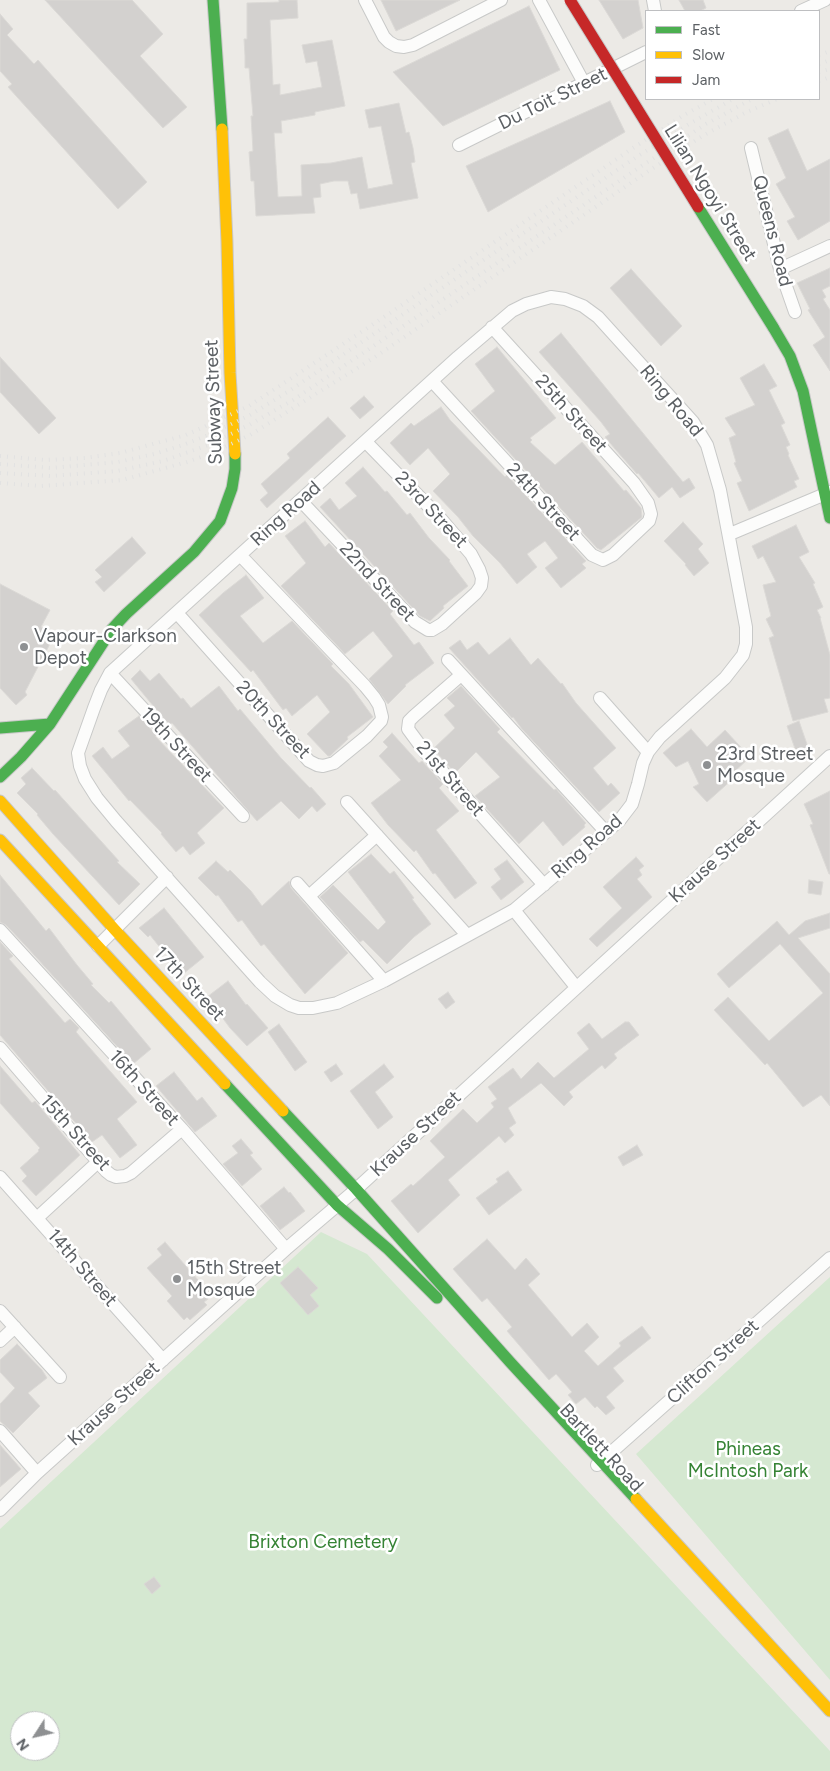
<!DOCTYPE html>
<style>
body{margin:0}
#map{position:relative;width:830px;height:1771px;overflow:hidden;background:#eceae6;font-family:Figtree,sans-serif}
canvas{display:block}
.legend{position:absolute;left:645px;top:10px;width:175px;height:90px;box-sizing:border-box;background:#fff;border:1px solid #bebfc1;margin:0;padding:6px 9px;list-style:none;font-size:15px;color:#5c6064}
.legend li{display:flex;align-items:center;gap:10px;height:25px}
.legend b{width:25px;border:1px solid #bebfc1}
.north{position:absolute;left:10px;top:1711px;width:50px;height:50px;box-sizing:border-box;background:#fff;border:1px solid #bebfc1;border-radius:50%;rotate:235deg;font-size:14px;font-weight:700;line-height:20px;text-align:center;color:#5c6064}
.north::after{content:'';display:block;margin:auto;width:18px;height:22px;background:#8e9092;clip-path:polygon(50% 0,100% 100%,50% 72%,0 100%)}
</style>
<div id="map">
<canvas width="830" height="1771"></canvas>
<ul class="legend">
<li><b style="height:6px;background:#4caf50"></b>Fast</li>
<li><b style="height:6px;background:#ffc107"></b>Slow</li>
<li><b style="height:6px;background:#c62828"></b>Jam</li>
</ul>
<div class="north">N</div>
</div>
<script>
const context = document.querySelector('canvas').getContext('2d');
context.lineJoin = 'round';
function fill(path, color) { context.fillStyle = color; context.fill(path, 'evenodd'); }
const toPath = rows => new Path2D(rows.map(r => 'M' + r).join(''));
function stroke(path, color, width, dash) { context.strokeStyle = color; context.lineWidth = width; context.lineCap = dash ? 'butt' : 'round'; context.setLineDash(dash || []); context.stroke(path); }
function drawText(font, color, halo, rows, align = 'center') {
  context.font = font + ' Figtree,sans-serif'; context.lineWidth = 5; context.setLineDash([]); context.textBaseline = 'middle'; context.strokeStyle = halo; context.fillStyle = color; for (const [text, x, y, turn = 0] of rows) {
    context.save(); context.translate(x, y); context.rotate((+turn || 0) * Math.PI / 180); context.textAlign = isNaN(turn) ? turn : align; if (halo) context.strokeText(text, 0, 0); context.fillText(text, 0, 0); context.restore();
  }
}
fill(toPath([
 [321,1232,367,1254,830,1751,830,1771,0,1771,0,1529],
 [20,1721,50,1721,50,1751,20,1751],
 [830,1277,830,1680,636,1454]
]), '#d5e8d1');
const building = toPath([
 [45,0,132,0,163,34,140,56,187,107,163,128,45,0],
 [279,0,297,0,298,18,270,20,273,85,280,84,280,95,322,87,317,61,306,63,302,45,332,40,345,106,315,112,315,115,281,121,282,133,274,133,278,197,302,196,301,165,331,163,362,157,368,189,393,184,381,126,369,128,365,110,399,103,406,133,409,132,413,148,415,162,411,163,418,198,360,209,357,193,351,194,348,181,334,181,320,184,321,197,313,198,315,213,256,216,254,181,251,181,249,152,253,151,251,116,253,116,249,68,245,68,245,56,244,39,247,39,247,3,279,2,279,0],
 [381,0,460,0,396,31,381,0],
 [599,0,638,0,643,28,623,39,599,0],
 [679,0,703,0,706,8,700,11,685,11,679,0],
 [529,6,560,70,443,126,393,72,529,6],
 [0,14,13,29,7,35,34,64,38,60,147,182,118,209,8,87,12,84,0,71,0,14],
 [610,101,625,132,488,212,466,166,610,101],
 [788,129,807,171,830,159,830,221,798,240,787,221,795,217,776,184,786,178,768,138,788,129],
 [830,268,830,286,822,290,826,297,823,299,830,310,830,371,813,345,825,337,808,310,810,309,797,283,830,268],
 [631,269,682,326,661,346,610,288,631,269],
 [561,333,683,482,689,478,695,488,680,498,672,487,659,498,638,473,637,474,615,449,605,437,610,434,601,422,539,352,561,333],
 [497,347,556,418,530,438,532,440,530,442,555,465,582,442,624,491,626,490,641,508,642,517,601,550,597,548,471,411,495,391,475,364,497,347],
 [0,357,56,418,39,434,0,392,0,357],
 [764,364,777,386,769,390,785,423,781,425,790,445,786,447,789,454,788,455,799,479,794,481,797,487,749,511,737,483,742,481,734,463,736,462,729,438,736,435,725,418,755,405,740,378,764,364],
 [364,396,374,407,360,419,350,408,364,396],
 [441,407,450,420,505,477,507,475,586,561,582,564,586,568,561,588,545,568,558,558,545,541,527,554,537,567,517,584,500,563,473,536,458,517,433,491,450,474,428,448,410,465,390,443,411,423,414,426,441,407],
 [328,417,346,436,267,508,260,500,268,493,261,484,290,458,287,454,328,417],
 [363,467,385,492,387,491,407,515,410,513,429,538,450,560,449,561,468,586,443,606,444,608,430,621,420,616,320,507,330,498,339,510,357,496,345,483,363,467],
 [305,521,325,547,329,543,393,611,390,614,414,645,419,642,434,663,405,685,406,686,388,704,369,679,393,656,373,631,345,654,281,586,306,563,285,536,305,521],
 [683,522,703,544,698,549,709,563,694,576,685,565,686,564,664,541,683,522],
 [796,525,809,552,799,557,815,583,813,584,823,607,817,610,821,618,820,618,830,655,830,698,824,699,828,712,793,721,769,638,774,636,766,619,771,616,763,585,776,582,763,556,758,559,752,546,796,525],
 [132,537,146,553,104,592,95,582,102,577,95,570,132,537],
 [246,575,264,598,240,616,263,643,292,621,333,664,331,666,349,684,373,717,347,737,348,739,330,756,328,756,307,734,330,712,317,695,292,716,286,708,283,710,253,670,251,672,199,615,223,593,246,575],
 [0,584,50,610,41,627,55,634,25,692,27,695,16,705,0,688,0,584],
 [510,638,531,665,538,658,561,684,562,683,576,703,616,748,593,768,608,786,611,783,620,793,599,812,522,729,513,717,512,718,449,648,460,640,467,650,478,642,489,655,510,638],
 [140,670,150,681,159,673,181,699,183,698,191,708,219,686,238,711,240,709,281,758,310,788,311,787,326,804,317,812,312,806,299,819,281,801,257,821,172,723,169,725,131,679,140,670],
 [461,686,500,729,497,732,554,790,556,789,586,823,584,825,585,827,563,846,543,821,519,844,475,796,500,777,476,752,455,773,433,749,455,728,444,715,455,706,447,698,461,686],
 [139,716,156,735,155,736,224,808,197,833,205,843,190,855,183,846,176,852,161,834,162,833,130,800,129,801,92,756,103,747,112,759,130,746,118,731,139,716],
 [799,721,810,753,798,757,787,726,799,721],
 [691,729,707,747,725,730,750,757,732,774,735,777,707,802,693,787,699,784,688,761,676,767,663,753,691,729],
 [392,733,419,763,422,761,443,784,439,788,459,811,436,830,477,883,455,899,435,873,433,874,416,850,414,852,388,825,371,803,401,780,379,756,388,747,383,742,392,733],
 [32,768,54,791,55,790,119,861,117,862,140,884,119,905,53,834,37,815,38,814,17,793,26,784,21,778,32,768],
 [830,791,830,874,829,874,810,825,813,824,804,804,830,791],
 [371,854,390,874,394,871,414,898,412,899,431,924,414,937,387,964,363,940,360,942,320,897,333,885,378,930,386,922,348,872,371,854],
 [636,857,644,866,639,870,642,875,637,879,652,897,597,947,589,939,622,908,603,887,636,857],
 [507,860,524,882,501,900,491,887,501,879,494,869,507,860],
 [216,861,228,872,230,870,251,891,262,906,289,881,291,888,348,953,305,994,264,944,261,946,242,920,238,922,218,895,216,896,198,878,216,861],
 [0,875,46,931,49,928,77,965,93,984,91,985,109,1003,111,1001,151,1049,133,1064,25,945,6,925,0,922,0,875],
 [809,880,823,882,821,895,808,893,809,880],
 [164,908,204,957,183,974,163,949,162,950,150,935,148,937,139,928,164,908],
 [830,913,830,928,798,938,830,974,830,1106,821,1095,803,1107,767,1063,765,1065,714,1010,728,997,769,1041,823,993,780,944,729,988,717,974,777,921,789,935,805,921,830,913],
 [0,942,13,956,9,959,65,1023,70,1019,79,1028,76,1032,137,1102,117,1119,137,1145,120,1158,102,1135,92,1142,0,1035,0,942],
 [228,981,246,1005,247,1004,268,1028,247,1046,230,1028,207,997,228,981],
 [448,992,455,1002,446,1009,438,999,448,992],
 [625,1022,629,1022,639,1035,614,1054,617,1058,605,1069,602,1065,569,1092,573,1097,564,1106,541,1083,508,1108,516,1123,509,1128,514,1135,505,1143,499,1136,448,1180,460,1195,418,1233,391,1201,411,1184,413,1186,445,1157,430,1141,463,1109,477,1123,494,1107,491,1103,497,1099,488,1087,513,1068,521,1079,538,1062,554,1078,589,1049,577,1033,589,1023,602,1039,625,1022],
 [279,1024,307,1062,295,1071,268,1032,279,1024],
 [336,1064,343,1074,331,1082,324,1072,336,1064],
 [384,1064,394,1077,375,1092,393,1117,378,1129,350,1091,384,1064],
 [0,1066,32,1103,35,1101,80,1155,36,1196,22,1181,27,1176,20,1168,39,1151,38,1150,40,1148,0,1103,0,1066],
 [174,1072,197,1101,202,1097,217,1116,195,1132,156,1086,174,1072],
 [241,1139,253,1153,250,1155,262,1169,242,1186,223,1164,238,1153,232,1146,241,1139],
 [637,1145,643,1155,623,1166,618,1157,637,1145],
 [508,1171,522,1190,489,1215,476,1198,498,1182,496,1179,508,1171],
 [284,1187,289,1193,290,1192,305,1211,280,1230,260,1206,284,1187],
 [487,1239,515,1270,526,1258,540,1274,528,1285,572,1337,587,1323,599,1337,584,1351,598,1366,621,1346,619,1343,642,1326,651,1338,613,1368,624,1381,606,1397,615,1408,606,1415,597,1406,595,1408,585,1397,576,1404,568,1395,572,1392,556,1374,549,1380,507,1331,512,1327,487,1298,482,1302,453,1269,487,1239],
 [165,1242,212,1296,204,1302,207,1305,190,1320,187,1317,184,1320,167,1301,172,1296,147,1268,162,1255,157,1249,165,1242],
 [298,1267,318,1288,310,1295,319,1306,308,1315,280,1283,298,1267],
 [17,1344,42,1370,47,1378,28,1393,40,1406,13,1433,0,1421,0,1404,15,1388,0,1372,0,1360,17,1344],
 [0,1445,21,1469,0,1487,0,1445],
 [154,1577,161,1586,152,1594,144,1584,154,1577]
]);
fill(building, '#d3d1cf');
stroke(building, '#dbd9d6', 1);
const street = toPath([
 [365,0,384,37,389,42,396,46,404,47,413,45,501,0],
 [539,0,584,83],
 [653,0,655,11],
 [801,11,825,0],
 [459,145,646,52],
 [751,148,780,269,795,312],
 [780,269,830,246],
 [551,297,565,299,583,306,598,317,693,422,707,445,720,490,746,627,746,644,743,655,725,678,660,737,648,752,643,763,638,784,632,804,619,821,514,910,384,981,337,1003,313,1008,299,1008,290,1005,275,996,260,982,116,821,97,798,85,779,80,766,78,753,94,708,101,690,110,673,458,357,512,311,526,304,551,297],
 [432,381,592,555,603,560,613,555,649,521,651,514,648,503,634,483,492,327],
 [301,501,415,622,428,630,432,630,442,624,476,593,481,586,482,578,479,569,471,554,441,519,366,442],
 [730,534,830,492],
 [177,613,309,761,317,765,323,766,334,763,367,736,381,721,382,717,379,705,374,697,365,686,240,555],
 [448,660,606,832],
 [110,673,243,816],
 [461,675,414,716,409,721,408,729,425,752,544,885],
 [600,698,648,752],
 [347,802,467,935],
 [297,883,384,981],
 [309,896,377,835],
 [514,910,576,987],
 [0,930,182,1129,286,1249],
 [98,946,167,877],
 [0,1048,106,1171,111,1175,116,1177,125,1176,131,1173,182,1129],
 [0,1177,163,1360],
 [37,1218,99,1161],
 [0,1311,60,1377],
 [0,1341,15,1327],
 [0,1431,37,1473],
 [597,1465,830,1258],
 [0,1510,37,1473,286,1249,353,1192,830,756]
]);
const fast = toPath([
 [213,0,222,129],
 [773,327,790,356,803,391,830,518],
 [0,728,50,724],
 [0,777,21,757,50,724,112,629,126,614,194,552,220,521,232,488,235,469,235,454],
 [225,1084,337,1205,388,1249,437,1298],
 [283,1111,356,1189,510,1362,636,1499]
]);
const slow = toPath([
 [222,129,227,242,230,373,235,454],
 [0,801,115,930,283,1111],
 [0,840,225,1084],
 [636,1499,830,1711]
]);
stroke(street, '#c8c9c8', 14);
stroke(fast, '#c8c8c8', 13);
stroke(slow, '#c8c8c8', 13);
stroke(street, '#fcfcfb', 12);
stroke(fast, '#4caf50', 11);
stroke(slow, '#ffc107', 11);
stroke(toPath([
 [819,55,830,51],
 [819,64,830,60],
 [819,72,830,69],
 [819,81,830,77],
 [0,456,46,460,85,458,120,453,186,435,249,406,384,317,630,150,684,115,713,99],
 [0,464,51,468,118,462,154,454,183,445,211,434,250,415,289,391,635,158,689,124,733,99],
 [0,473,51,476,117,471,163,461,211,444,249,425,293,400,643,165,706,124,752,99],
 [0,483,41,486,122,480,187,462,212,453,250,435,375,357,644,174,704,135,747,112,777,99]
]), '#e2e2e2', 4, [1, 6]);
const fastBridge = toPath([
 [698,207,773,327]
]);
const jamBridge = toPath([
 [570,0,698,207]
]);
stroke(fastBridge, '#c8c8c8', 13, []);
stroke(jamBridge, '#c8c8c8', 13, []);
stroke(fastBridge, '#4caf50', 11);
stroke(jamBridge, '#c62828', 11);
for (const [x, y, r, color] of [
 [24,647,5,"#8e9092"],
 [707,765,5,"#8e9092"],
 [177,1279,5,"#8e9092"]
]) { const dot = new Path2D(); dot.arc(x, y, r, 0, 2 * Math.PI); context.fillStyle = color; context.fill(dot); stroke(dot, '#fff', 2); }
drawText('19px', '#5c6064', '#fff', [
 ["Du Toit Street",553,99,-26],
 ["Lilian Ngoyi Street",710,193,58],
 ["Queens Road",772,231,76],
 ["Ring Road",671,401,50],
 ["Subway Street",214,402,-92],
 ["25th Street",571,414,48],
 ["24th Street",543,502,47],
 ["23rd Street",431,510,47],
 ["Ring Road",286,514,-42],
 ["22nd Street",377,582,47],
 ["20th Street",273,720,47],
 ["19th Street",176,745,47],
 ["21st Street",450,779,49],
 ["Ring Road",587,847,-41],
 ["Krause Street",715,861,-42],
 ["17th Street",189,984,47],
 ["16th Street",144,1088,48],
 ["15th Street",75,1133,48],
 ["Krause Street",416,1134,-43],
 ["14th Street",82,1268,49],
 ["Clifton Street",713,1362,-42],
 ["Krause Street",114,1404,-42],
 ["Bartlett Road",601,1448,47]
]);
drawText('19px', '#5c6064', '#fff', [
 ["Vapour-Clarkson",34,636],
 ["Depot",34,658],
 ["23rd Street",717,754],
 ["Mosque",717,776],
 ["15th Street",187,1268],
 ["Mosque",187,1290]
], 'left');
drawText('19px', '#358334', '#fff', [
 ["Phineas",748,1449],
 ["McIntosh Park",748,1471],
 ["Brixton Cemetery",323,1542]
]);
</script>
